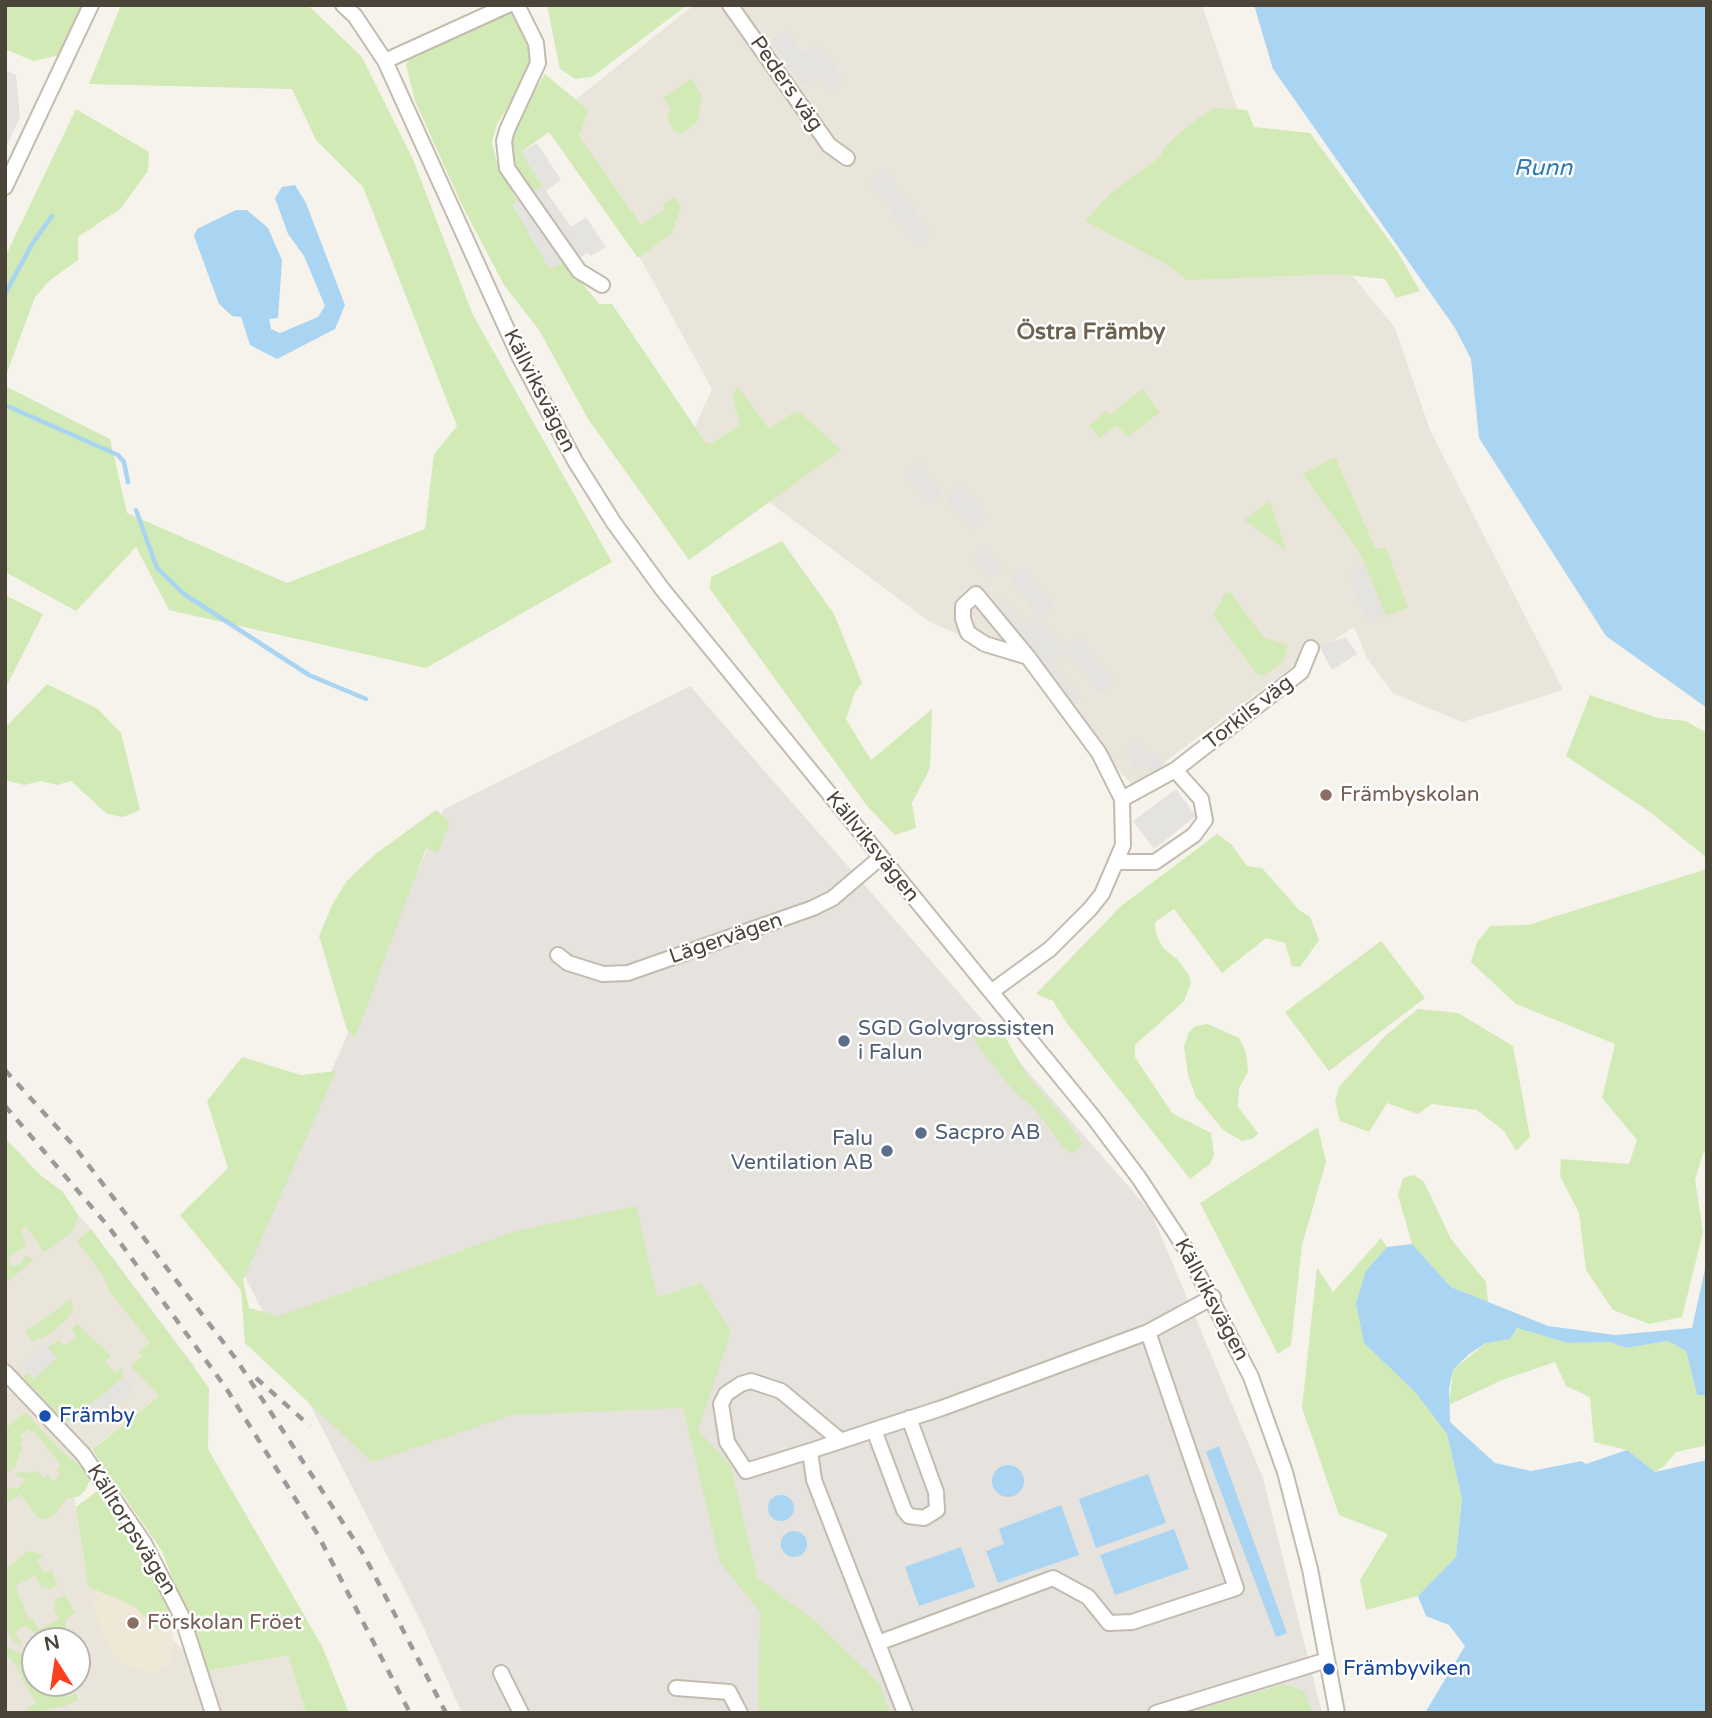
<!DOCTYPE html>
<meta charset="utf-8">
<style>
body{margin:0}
#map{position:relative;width:1712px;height:1718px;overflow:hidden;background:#f6f3ec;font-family:"Varela Round",sans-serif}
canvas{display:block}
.frame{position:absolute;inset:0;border:7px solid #4b4439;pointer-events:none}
.north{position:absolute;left:21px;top:1627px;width:70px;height:70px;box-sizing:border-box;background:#fff;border:2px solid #b7b4b0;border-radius:50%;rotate:348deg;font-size:19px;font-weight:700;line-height:28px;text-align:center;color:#4b4439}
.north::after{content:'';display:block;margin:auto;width:24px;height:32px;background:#fc3f1d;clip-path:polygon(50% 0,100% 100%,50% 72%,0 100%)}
</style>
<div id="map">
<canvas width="1712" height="1718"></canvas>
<div class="frame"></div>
<div class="north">N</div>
</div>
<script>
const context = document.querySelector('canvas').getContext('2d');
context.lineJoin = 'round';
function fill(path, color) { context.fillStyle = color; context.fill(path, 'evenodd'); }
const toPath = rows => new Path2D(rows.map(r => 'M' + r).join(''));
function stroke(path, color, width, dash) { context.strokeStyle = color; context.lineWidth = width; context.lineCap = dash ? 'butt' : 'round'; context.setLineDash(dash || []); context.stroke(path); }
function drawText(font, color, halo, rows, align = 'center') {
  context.font = font + ' "Varela Round",sans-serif'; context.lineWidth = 5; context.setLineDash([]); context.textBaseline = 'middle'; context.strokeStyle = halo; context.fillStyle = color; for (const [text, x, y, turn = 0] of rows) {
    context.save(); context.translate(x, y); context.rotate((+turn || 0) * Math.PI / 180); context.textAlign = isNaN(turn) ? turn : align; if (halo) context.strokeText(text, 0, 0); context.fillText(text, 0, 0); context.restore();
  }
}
fill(toPath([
 [694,5,1202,5,1242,123,1283,190,1395,328,1430,430,1563,690,1462,722,1393,693,1367,658,1354,627,1296,664,1133,786,1023,663,930,622,688,442,712,389,560,112],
 [5,1138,91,1229,195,1367,70,1467,88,1587,133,1605,208,1671,288,1655,306,1713,5,1713],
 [35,1641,77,1641,77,1683,35,1683]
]), '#eae5da');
fill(toPath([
 [5,70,16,75,20,117,5,149],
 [690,686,1151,1212,1263,1478,1322,1713,462,1713,421,1622,244,1275,444,809]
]), '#e6e2dd');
fill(toPath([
 [146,1576,172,1630,174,1646,170,1662,156,1672,131,1669,111,1652,93,1608,95,1593,101,1585]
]), '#efe8d6');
fill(toPath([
 [5,5,83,5,60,55,33,61,5,49],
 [121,5,308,5,362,57,412,157,473,315,612,562,426,668,169,610,136,547,76,611,5,572,5,386,110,439,127,513,287,583,425,529,434,454,457,426,363,187,316,140,292,89,89,84],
 [547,5,687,5,592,77,575,79,560,69],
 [515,10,527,41,530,57,528,76,497,124,492,142,496,159,514,195,530,219,599,304,612,304,705,442,711,444,740,425,732,394,738,387,769,429,793,413,800,412,841,450,689,560,588,419,539,330,504,285,462,205,415,101,406,65,414,50],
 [545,74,588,110,579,136,641,225,665,209,663,205,675,197,681,206,672,233,638,258,549,132,521,152,543,186,531,194,513,166,509,147,516,123],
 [691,79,702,97,697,122,682,133,674,131,667,118,671,109,663,98],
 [1214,108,1247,110,1254,127,1310,133,1397,251,1420,291,1396,298,1385,279,1338,274,1187,280,1168,265,1085,221,1111,193,1159,158,1166,146,1189,125],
 [76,109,149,152,148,171,120,209,78,237,78,260,49,281,35,297,5,378,5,257],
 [1142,389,1160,412,1128,437,1117,425,1100,438,1089,425,1106,411,1110,415],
 [1335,457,1375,548,1386,548,1408,608,1386,616,1360,553,1303,474],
 [1270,501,1286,550,1244,520],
 [782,541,834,614,862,683,855,692,846,719,871,760,932,709,930,768,912,803,916,828,895,835,867,806,710,589,711,577],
 [1230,592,1264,638,1288,645,1283,662,1263,676,1257,674,1213,615,1225,594],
 [5,595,43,614,5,689],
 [47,684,98,709,121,733,140,810,123,817,107,814,71,781,57,785,41,781,24,785,5,780,5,728],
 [1590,695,1658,718,1686,721,1707,733,1707,858,1650,812,1566,756],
 [436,810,450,822,438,853,426,848,355,1038,347,1030,319,936,333,903,347,881,374,855],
 [1217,834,1231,844,1247,866,1262,868,1299,910,1310,917,1319,940,1300,967,1292,966,1285,943,1266,938,1222,973,1174,909,1155,922,1156,934,1163,948,1177,959,1189,975,1191,983,1184,1001,1135,1045,1135,1057,1172,1113,1211,1133,1214,1155,1210,1164,1190,1179,1066,1022,1053,1001,1036,994,1121,906],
 [1707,869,1707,1153,1703,1153,1695,1180,1703,1232,1682,1317,1649,1324,1613,1310,1586,1270,1579,1213,1560,1176,1561,1159,1629,1164,1637,1140,1602,1098,1615,1044,1516,1004,1471,962,1477,942,1490,926,1528,925],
 [1381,941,1425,998,1329,1071,1285,1012],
 [1418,1009,1458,1013,1513,1046,1530,1137,1516,1151,1504,1131,1477,1110,1432,1104,1418,1114,1387,1103,1369,1132,1340,1121,1335,1101,1339,1087,1385,1036],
 [979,1022,989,1023,1000,1028,1027,1075,1069,1124,1083,1144,1073,1154,1064,1149,1035,1109,1013,1090,977,1045,973,1036],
 [1208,1024,1239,1038,1246,1052,1248,1072,1239,1088,1238,1107,1258,1133,1254,1138,1242,1141,1223,1130,1196,1097,1188,1075,1184,1046,1189,1032,1196,1026],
 [242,1057,301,1075,336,1071,243,1280,249,1308,279,1316,516,1231,636,1206,657,1297,701,1283,731,1332,698,1430,730,1465,758,1579,815,1621,879,1683,890,1713,758,1713,760,1612,720,1562,683,1408,512,1415,372,1462,245,1343,241,1290,180,1215,228,1168,207,1101],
 [1318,1127,1326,1162,1302,1245,1291,1345,1278,1354,1200,1203],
 [5,1138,39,1174,62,1191,79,1216,72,1232,44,1252,26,1226,21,1230,26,1246,12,1254,9,1260,11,1266,20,1265,25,1256,34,1259,5,1284],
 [1414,1175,1424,1182,1451,1239,1486,1282,1488,1302,1451,1287,1412,1244,1398,1195,1403,1178],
 [91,1229,209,1388,208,1449,322,1646,349,1713,306,1713,288,1655,208,1671,162,1551,92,1450,159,1396,131,1366,142,1356,139,1352,150,1342,110,1292,102,1274,77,1241],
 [1381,1238,1387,1247,1366,1271,1364,1343,1415,1392,1447,1434,1462,1499,1456,1557,1418,1596,1366,1610,1360,1580,1388,1534,1339,1515,1302,1408,1317,1267,1333,1292],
 [71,1299,73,1311,69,1317,49,1335,32,1341,25,1332],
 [77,1324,111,1356,105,1361,116,1373,122,1368,123,1378,86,1409,91,1416,66,1422,23,1377,27,1372,33,1378,56,1359,47,1348,59,1340,64,1346,77,1337,72,1329],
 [1517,1328,1568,1343,1610,1342,1626,1348,1668,1341,1686,1351,1697,1395,1707,1395,1707,1445,1676,1452,1663,1467,1655,1472,1627,1450,1594,1442,1590,1397,1566,1386,1555,1362,1502,1380,1449,1405,1453,1370,1486,1343,1510,1339],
 [26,1412,61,1451,90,1472,91,1478,85,1491,78,1497,67,1498,57,1512,47,1519,38,1518,20,1494,9,1502,5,1497,5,1487,17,1489,26,1479,14,1475,18,1472,34,1473,38,1471,44,1478,48,1475,53,1481,60,1475,56,1469,61,1465,34,1431,31,1433,28,1429,20,1436,23,1440,19,1444,22,1448,15,1467,5,1475,5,1429],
 [97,1491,143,1560,176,1625,161,1631,132,1605,88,1587,76,1507],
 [28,1551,43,1555,37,1560,44,1573,51,1570,58,1585,48,1590,46,1586,42,1588,35,1575,15,1586,29,1620,32,1618,39,1630,59,1619,53,1606,56,1604,54,1600,65,1595,75,1613,65,1620,66,1628,46,1633,37,1641,35,1633,28,1627,21,1627,15,1633,22,1644,19,1645,12,1640,5,1626,5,1570],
 [5,1647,23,1654,35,1652,35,1683,55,1683,67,1697,76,1693,78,1700,65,1706,30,1713,26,1709,36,1703,11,1658,5,1660],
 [1285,1684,1304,1691,1313,1713,1189,1713]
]), '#d2eab5');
fill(toPath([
 [786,31,802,53,818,43,844,80,829,92,817,75,802,85,771,41],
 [537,143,561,180,546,191,571,227,586,217,606,247,591,256,587,253,573,262,571,260,549,269,512,204,543,186,521,152],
 [885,168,932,237,917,247,869,180],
 [920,462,943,492,928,504,904,474],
 [962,485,988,517,972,529,946,497],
 [986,547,1002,569,988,579,971,559],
 [1365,565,1386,616,1368,624,1347,573],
 [1025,568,1055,606,1040,618,1065,649,1080,638,1115,682,1100,693,1066,651,1052,662,1081,698,1067,709,989,607,1001,597,1025,627,1040,618,1010,579],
 [1346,637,1357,654,1332,670,1319,646],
 [1138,742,1149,757,1155,752,1165,764,1152,774,1143,763,1135,769,1123,753],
 [1176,789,1196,816,1154,849,1133,821],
 [44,1344,57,1358,33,1379,21,1364],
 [123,1378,134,1390,94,1420,85,1409]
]), '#e5e3e0');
fill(toPath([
 [1254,5,1707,5,1707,708,1606,636,1479,438,1471,359,1455,328,1273,69],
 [295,185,306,203,345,305,335,329,277,359,250,345,241,317,232,316,219,304,194,236,197,229,236,210,247,210,268,228,282,260,278,318,269,319,271,329,280,333,318,317,325,306,304,256,288,234,275,198,282,187],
 [1412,1244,1451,1287,1548,1326,1615,1335,1692,1328,1707,1260,1707,1395,1697,1395,1686,1351,1668,1341,1626,1348,1610,1342,1568,1343,1517,1328,1510,1339,1486,1343,1469,1354,1453,1370,1449,1389,1450,1422,1495,1463,1531,1471,1582,1461,1586,1464,1627,1450,1655,1472,1707,1460,1707,1713,1425,1713,1465,1646,1449,1625,1426,1616,1418,1596,1456,1557,1462,1499,1447,1434,1415,1392,1364,1343,1356,1303,1366,1271,1387,1247],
 [1219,1446,1287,1633,1276,1637,1206,1452],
 '992 1481a16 16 0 1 1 32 0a16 16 0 1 1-32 0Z',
 [1148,1474,1166,1523,1096,1548,1079,1499],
 '768 1508a13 13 0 1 1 26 0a13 13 0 1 1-26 0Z',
 [1061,1505,1079,1555,998,1583,986,1551,1004,1544,999,1529],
 [1174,1529,1189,1569,1115,1595,1100,1555],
 '781 1544a13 13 0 1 1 26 0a13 13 0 1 1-26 0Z',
 [961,1547,975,1587,919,1606,905,1567]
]), '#a9d4f2');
stroke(toPath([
 [5,294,32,244,52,216],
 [5,405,118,455,124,462,128,482],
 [136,510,157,568,184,594,309,675,366,699]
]), '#a9d4f2', 4.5);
const minor = toPath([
 [343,5,355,16,385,61,519,356,575,461,614,523,663,590,1094,1118,1139,1178,1185,1248,1251,1377,1285,1472,1310,1569,1337,1713],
 [517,5,536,43,538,63,507,130,504,141,507,168,579,271,602,285],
 [730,5,829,145,847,158],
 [385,61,508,5],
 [5,187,91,5],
 [1122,799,1175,770,1301,672,1311,648],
 [1118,862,1155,862,1194,835,1205,820,1201,799,1175,770],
 [558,955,568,963,603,974,628,973,813,908,833,898,881,857],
 [991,992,1050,949,1090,909,1102,894,1123,845,1122,799,1099,753,1028,657,976,594,963,606,963,619,968,633,985,644,1028,657],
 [5,1372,83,1454,144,1543,182,1617,213,1713],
 [874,1430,904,1510,909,1516,924,1518,937,1510,936,1492,909,1418],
 [841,1441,781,1391,751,1381,741,1384,726,1394,721,1404,727,1442,746,1471,810,1451,874,1430,942,1408,1148,1332,1213,1297],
 [810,1451,814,1480,905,1713],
 [878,1643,1053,1578,1088,1597,1109,1623,1132,1622,1236,1588,1148,1332],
 [501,1673,521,1713],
 [676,1688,729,1692,740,1713],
 [1156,1713,1327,1660]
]);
stroke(minor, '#c2bbae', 18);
stroke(minor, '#fff', 14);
stroke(toPath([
 [5,1070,74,1146,236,1359,364,1555,446,1713],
 [5,1106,108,1226,226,1388,318,1535,410,1713],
 [256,1378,310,1426]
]), '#9a9a9a', 4.5, [9, 9]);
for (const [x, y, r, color] of [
 [1326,795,7,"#8d6e63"],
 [844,1041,7,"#5c6f8a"],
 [921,1133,7,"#5c6f8a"],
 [887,1151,7,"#5c6f8a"],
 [45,1416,7,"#1a4fb4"],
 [133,1623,7,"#8d6e63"],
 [1329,1669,7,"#1a4fb4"]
]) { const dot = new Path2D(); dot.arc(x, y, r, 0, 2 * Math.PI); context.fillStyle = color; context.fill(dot); stroke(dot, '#fff', 2.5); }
drawText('21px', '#4b4439', '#fff', [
 ["Peders väg",786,84,55],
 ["Källviksvägen",539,391,63],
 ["Torkils väg",1249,713,-38],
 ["Källviksvägen",872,847,51],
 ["Lägervägen",726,939,-19],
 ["Källviksvägen",1211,1300,62],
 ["Källtorpsvägen",131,1530,58]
]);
drawText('21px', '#785e54', '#fff', [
 ["Främbyskolan",1340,795],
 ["Förskolan Fröet",147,1623]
], 'left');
drawText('21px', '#4e5e75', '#fff', [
 ["SGD Golvgrossisten",858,1029],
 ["i Falun",858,1053],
 ["Sacpro AB",935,1133],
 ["Falu",873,1139,"right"],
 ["Ventilation AB",873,1163,"right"]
], 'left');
drawText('21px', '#164399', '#fff', [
 ["Främby",59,1416],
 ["Främbyviken",1343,1669]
], 'left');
drawText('italic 23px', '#2e7ab2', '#fff', [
 ["Runn",1543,169]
]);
drawText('bold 23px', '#6e6250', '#fff', [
 ["Östra Främby",1091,333]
]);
</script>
